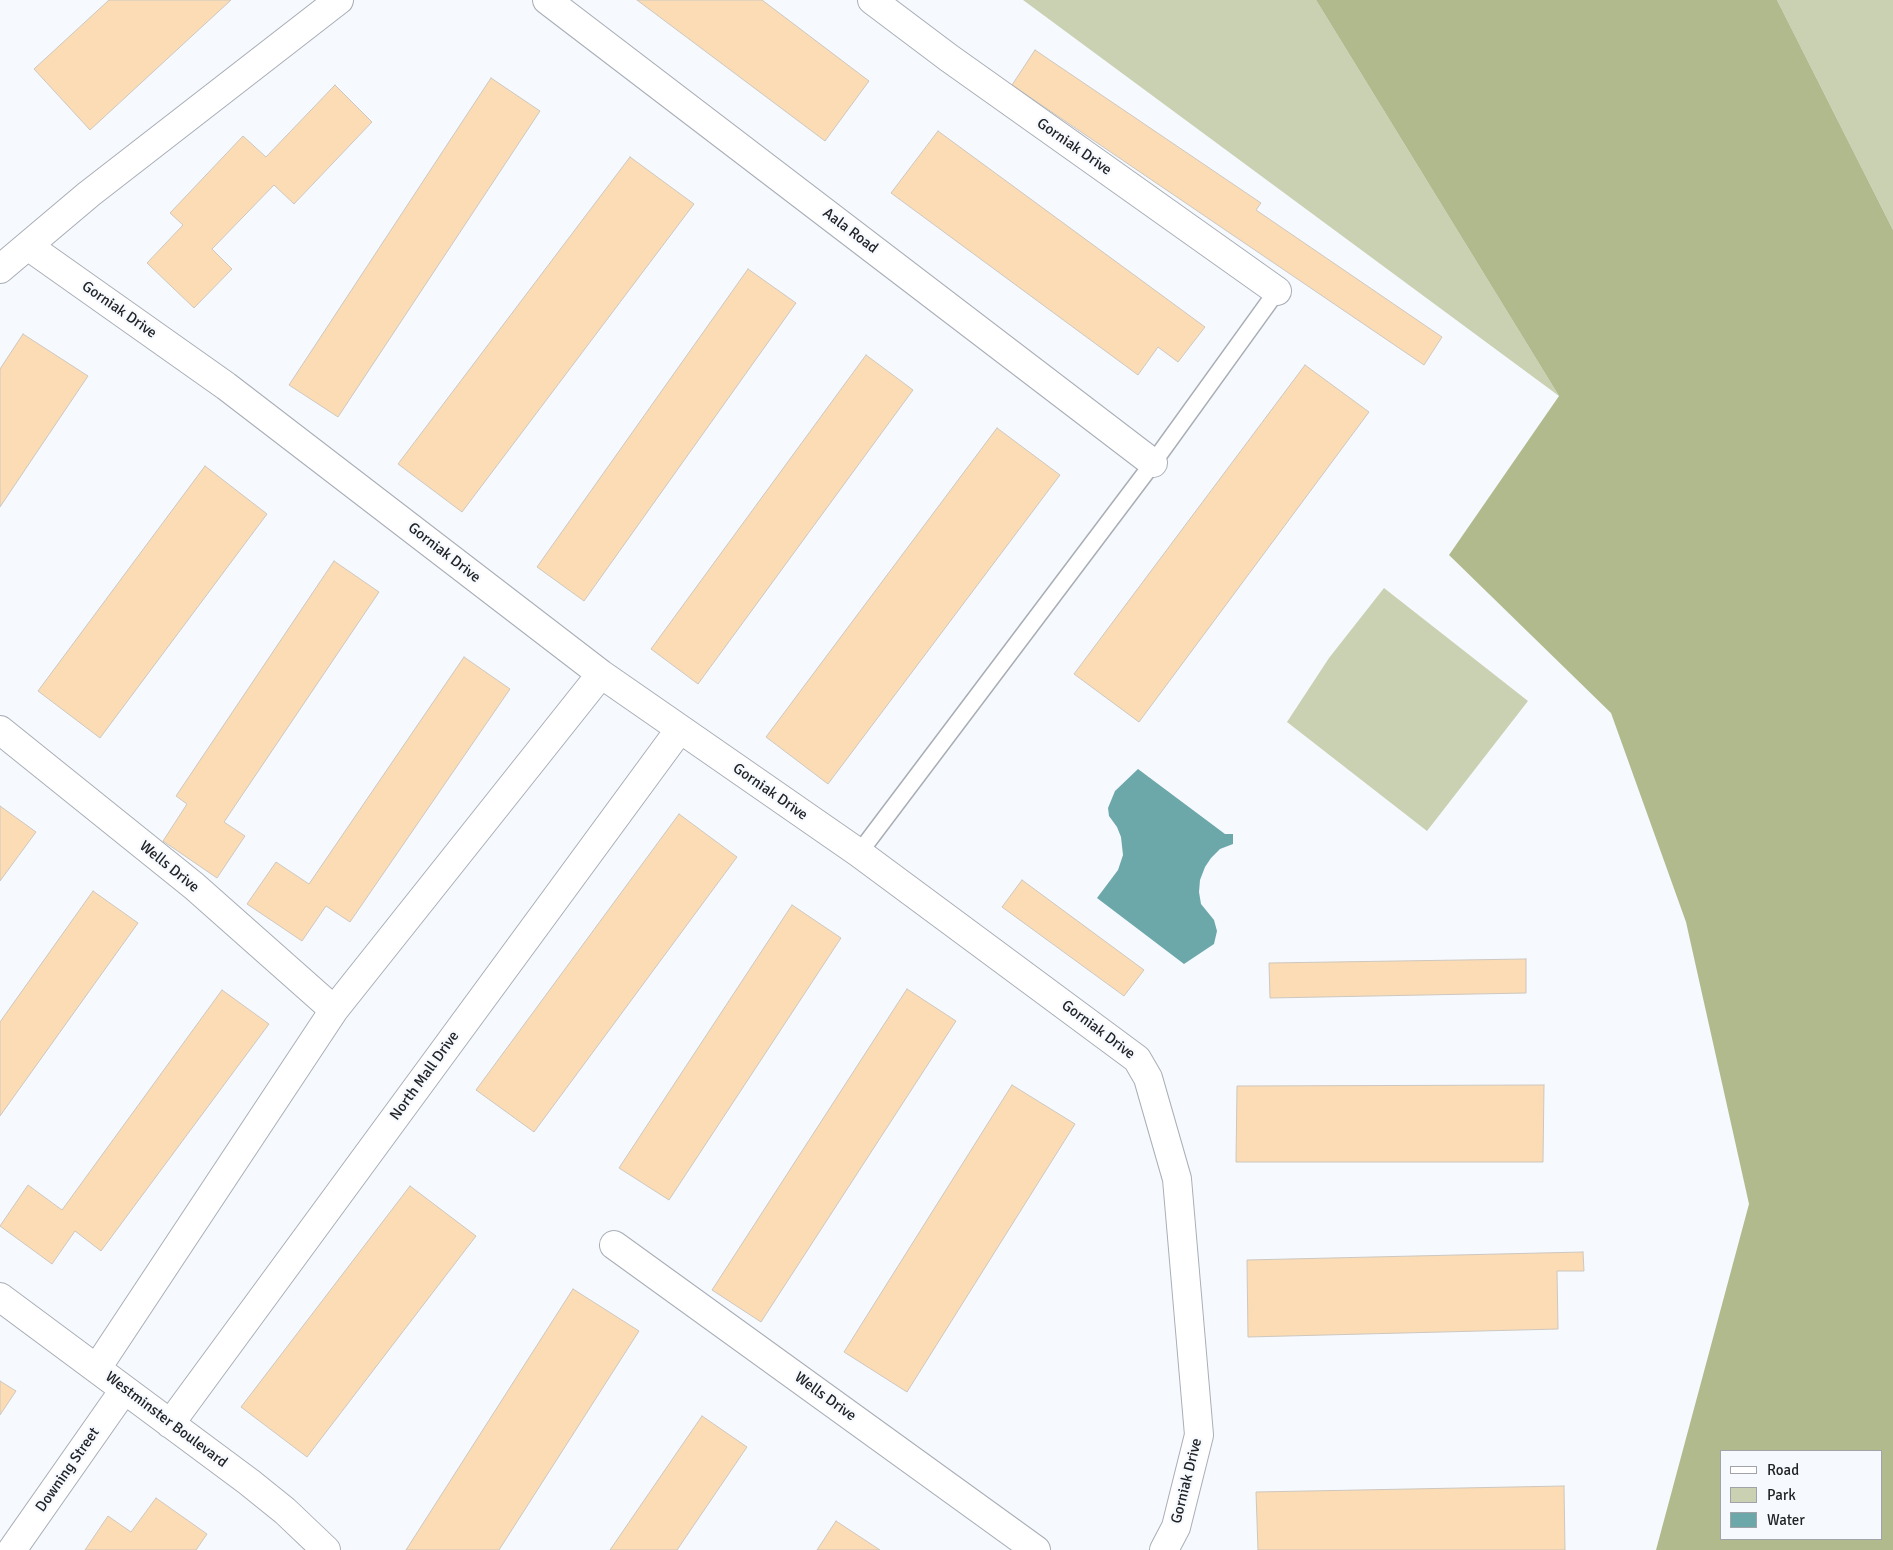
<!DOCTYPE html>
<style>
body{margin:0}
#map{position:relative;width:1893px;height:1550px;overflow:hidden;background:#f6f9fe;font-family:Signika,sans-serif}
canvas{display:block}
.legend{position:absolute;left:1720px;top:1450px;width:162px;height:90px;box-sizing:border-box;background:#f6f9fe;border:1px solid #a1a3a8;margin:0;padding:6px 9px;list-style:none;font-size:15px;color:#212326}
.legend li{display:flex;align-items:center;gap:10px;height:25px}
.legend b{width:25px;border:1px solid #a1a3a8}
</style>
<div id="map">
<canvas width="1893" height="1550"></canvas>
<ul class="legend">
<li><b style="height:6px;background:#fff"></b>Road</li>
<li><b style="height:14px;background:#cad1b2"></b>Park</li>
<li><b style="height:14px;background:#6ca8aa"></b>Water</li>
</ul>
</div>
<script>
const context = document.querySelector('canvas').getContext('2d');
context.lineJoin = 'round';
function fill(path, color) { context.fillStyle = color; context.fill(path, 'evenodd'); }
const toPath = rows => new Path2D(rows.map(r => 'M' + r).join(''));
function stroke(path, color, width, dash) { context.strokeStyle = color; context.lineWidth = width; context.lineCap = dash ? 'butt' : 'round'; context.setLineDash(dash || []); context.stroke(path); }
function drawText(font, color, halo, rows, align = 'center') {
  context.font = font + ' Signika,sans-serif'; context.lineWidth = 4.5; context.setLineDash([]); context.textBaseline = 'middle'; context.strokeStyle = halo; context.fillStyle = color; for (const [text, x, y, turn = 0] of rows) {
    context.save(); context.translate(x, y); context.rotate((+turn || 0) * Math.PI / 180); context.textAlign = isNaN(turn) ? turn : align; if (halo) context.strokeText(text, 0, 0); context.fillText(text, 0, 0); context.restore();
  }
}
fill(toPath([
 [1023,0,1316,0,1559,396],
 [1777,0,1893,0,1893,230],
 [1384,588,1528,701,1427,831,1287,722,1329,658]
]), '#cad1b2');
fill(toPath([
 [1316,0,1777,0,1893,230,1893,1550,1656,1550,1749,1204,1686,922,1611,713,1449,555,1559,396],
 [1722,1451,1882,1451,1882,1539,1722,1539]
]), '#b1ba8d');
fill(toPath([
 [1138,769,1225,834,1233,834,1233,844,1220,849,1211,858,1205,867,1200,880,1199,892,1201,904,1214,920,1217,931,1214,944,1184,964,1097,898,1118,870,1123,855,1121,837,1117,827,1109,816,1108,808,1115,791]
]), '#6ca8aa');
const building = toPath([
 [109,0,231,0,90,130,34,69,109,0],
 [637,0,762,0,869,81,825,141,637,0],
 [1035,50,1261,203,1256,210,1442,337,1424,365,1012,85,1035,50],
 [491,78,540,111,338,417,289,385,491,78],
 [335,85,372,122,294,204,274,185,212,249,232,269,194,308,147,263,183,225,170,213,243,136,266,157,335,85],
 [938,131,1205,327,1178,362,1158,347,1138,375,891,193,938,131],
 [630,157,694,204,462,512,398,464,630,157],
 [748,269,796,303,584,601,537,567,748,269],
 [23,334,88,376,0,507,0,369,23,334],
 [866,355,913,390,698,684,651,649,866,355],
 [1305,365,1369,412,1139,722,1074,674,1305,365],
 [997,428,1060,475,828,784,766,737,997,428],
 [205,466,267,514,100,738,38,691,205,466],
 [334,561,379,592,224,822,245,836,217,878,163,841,187,804,176,796,334,561],
 [464,657,510,689,350,922,326,906,302,941,247,904,276,862,309,884,464,657],
 [0,806,36,832,0,881,0,806],
 [679,814,737,857,534,1132,476,1090,679,814],
 [1022,880,1144,970,1124,996,1002,907,1022,880],
 [93,891,138,923,0,1116,0,1022,93,891],
 [792,905,841,938,669,1200,619,1168,792,905],
 [1526,959,1526,993,1270,998,1269,963,1526,959],
 [907,989,956,1021,761,1322,712,1290,907,989],
 [222,990,269,1024,101,1251,75,1231,52,1264,0,1226,28,1185,62,1210,222,990],
 [1012,1085,1075,1124,907,1392,844,1352,1012,1085],
 [1544,1085,1543,1162,1236,1162,1237,1086,1544,1085],
 [410,1186,476,1236,307,1457,241,1407,410,1186],
 [1583,1252,1584,1271,1557,1271,1558,1329,1248,1337,1247,1260,1583,1252],
 [573,1289,639,1331,499,1550,406,1550,573,1289],
 [0,1381,16,1391,0,1415,0,1381],
 [702,1416,747,1447,677,1550,610,1550,702,1416],
 [1564,1486,1565,1550,1258,1550,1256,1492,1564,1486],
 [156,1498,207,1534,196,1550,85,1550,108,1516,131,1532,156,1498],
 [836,1521,880,1550,817,1550,836,1521]
]);
fill(building, '#fbdcb5');
stroke(building, '#cdc7bf', 1);
const service = toPath([
 [859,853,1153,463,1277,291]
]);
const minor = toPath([
 [547,0,1153,463],
 [872,0,949,58,1277,291],
 [28,246,226,386,601,674,859,853,1137,1059,1148,1078,1177,1179,1199,1435,1176,1527,1164,1550],
 [0,269,89,194,339,0],
 [0,730,194,886,334,1010],
 [614,1245,1036,1550],
 [0,1297,249,1482,285,1511,326,1550],
 [97,1368,334,1010,601,674],
 [170,1424,680,729],
 [12,1550,124,1390]
]);
stroke(service, '#a9aeb6', 19);
stroke(minor, '#a9aeb6', 30);
stroke(service, '#fff', 16);
stroke(minor, '#fff', 28);
drawText('15px', '#212326', '#f6f9fe', [
 ["Gorniak Drive",1074,147,35],
 ["Aala Road",850,231,37],
 ["Gorniak Drive",119,310,35],
 ["Gorniak Drive",444,553,38],
 ["Gorniak Drive",770,792,35],
 ["Wells Drive",169,867,39],
 ["Gorniak Drive",1098,1030,37],
 ["North Mall Drive",425,1076,-54],
 ["Wells Drive",825,1397,36],
 ["Westminster Boulevard",166,1420,37],
 ["Downing Street",68,1470,-55],
 ["Gorniak Drive",1187,1481,-76]
]);
</script>
